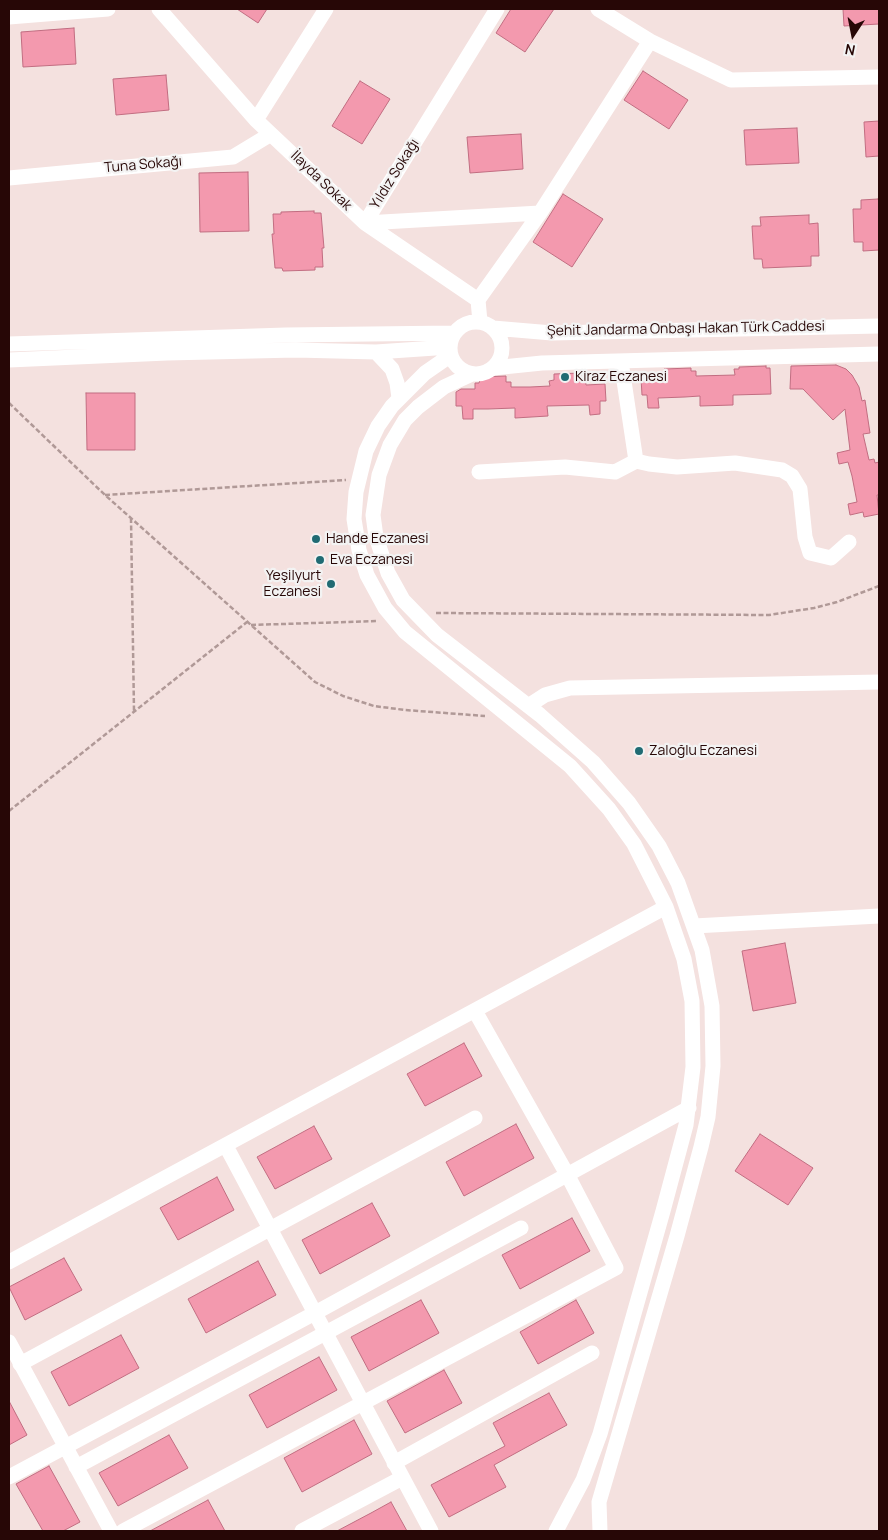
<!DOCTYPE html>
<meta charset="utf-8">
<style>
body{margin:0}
#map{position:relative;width:888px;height:1540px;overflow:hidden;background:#f4e1df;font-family:Manrope,sans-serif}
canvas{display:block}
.frame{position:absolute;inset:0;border:10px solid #270706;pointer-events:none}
.north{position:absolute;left:828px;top:10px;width:50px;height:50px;-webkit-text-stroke:4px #f3f3f3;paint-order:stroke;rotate:191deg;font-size:14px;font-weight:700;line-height:20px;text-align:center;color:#270706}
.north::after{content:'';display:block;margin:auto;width:18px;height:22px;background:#270706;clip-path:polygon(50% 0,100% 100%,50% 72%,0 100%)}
</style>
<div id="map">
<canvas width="888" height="1540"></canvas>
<div class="frame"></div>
<div class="north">N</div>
</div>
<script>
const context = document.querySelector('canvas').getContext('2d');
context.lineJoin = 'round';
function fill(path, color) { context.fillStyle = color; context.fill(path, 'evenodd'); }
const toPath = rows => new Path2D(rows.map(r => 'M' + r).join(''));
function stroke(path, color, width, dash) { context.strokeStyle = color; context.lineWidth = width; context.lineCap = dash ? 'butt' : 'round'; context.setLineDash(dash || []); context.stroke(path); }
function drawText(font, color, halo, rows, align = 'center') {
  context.font = font + ' Manrope,sans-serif'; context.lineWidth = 4.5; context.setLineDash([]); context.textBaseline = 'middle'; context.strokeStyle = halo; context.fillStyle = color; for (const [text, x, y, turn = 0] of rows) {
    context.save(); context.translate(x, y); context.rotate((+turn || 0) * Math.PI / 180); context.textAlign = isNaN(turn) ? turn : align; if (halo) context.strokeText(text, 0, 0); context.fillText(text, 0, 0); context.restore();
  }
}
const building = toPath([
 [237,9,267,9,258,23,237,9],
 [511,9,554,9,525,52,496,33,511,9],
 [843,9,879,9,879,24,844,26,843,9],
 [74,28,76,64,23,67,21,32,74,28],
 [643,71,688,100,669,129,624,100,643,71],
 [166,75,169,110,116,115,113,79,166,75],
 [360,81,390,99,362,144,332,126,360,81],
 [879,121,879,156,866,157,864,122,879,121],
 [797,128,799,163,746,165,744,130,797,128],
 [521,134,523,169,470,173,467,137,521,134],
 [248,172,249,231,200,232,199,173,248,172],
 [563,194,603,219,572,267,533,242,563,194],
 [878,199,879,202,879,250,863,251,863,242,854,242,853,209,861,209,861,200,878,199],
 [314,211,314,213,321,213,324,248,322,248,323,267,315,267,315,270,283,271,282,268,275,268,272,234,274,234,273,214,281,214,281,212,314,211],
 [809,215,809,224,818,223,819,256,811,256,811,266,763,268,762,259,754,259,752,226,761,226,760,217,809,215],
 [836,365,846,369,852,375,859,387,862,401,865,400,870,433,863,434,869,460,874,459,875,463,879,462,879,495,877,495,879,514,864,517,863,512,850,515,848,504,857,502,852,476,848,462,839,464,837,453,850,450,845,409,833,420,803,389,790,389,791,366,836,365],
 [766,366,766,368,770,368,771,394,733,395,733,405,700,406,700,396,685,397,658,398,659,408,648,408,647,395,642,395,641,378,660,377,660,372,664,372,664,369,691,368,691,371,696,371,696,376,735,375,734,369,739,369,739,367,766,366],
 [581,373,581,379,585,379,586,385,605,384,606,401,600,401,600,414,590,415,589,405,547,406,548,416,515,418,515,408,488,409,473,409,473,419,463,419,462,406,456,406,456,392,461,389,475,389,475,383,479,383,481,377,506,376,506,382,511,382,511,387,530,387,550,386,549,381,554,380,554,374,581,373],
 [86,393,135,393,135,450,87,450,86,393],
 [785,943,796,1003,753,1011,742,951,785,943],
 [464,1043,482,1076,425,1106,407,1074,464,1043],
 [516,1124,534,1158,464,1196,446,1162,516,1124],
 [314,1126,332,1159,275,1189,257,1157,314,1126],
 [760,1134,813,1168,788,1205,735,1171,760,1134],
 [217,1177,234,1210,178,1240,160,1208,217,1177],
 [372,1203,390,1236,320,1274,302,1240,372,1203],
 [572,1218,590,1251,520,1289,502,1255,572,1218],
 [64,1258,82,1290,25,1320,9,1287,64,1258],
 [258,1261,276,1295,206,1333,188,1299,258,1261],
 [421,1300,439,1333,369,1371,351,1337,421,1300],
 [576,1300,594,1333,538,1364,520,1332,576,1300],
 [121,1335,139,1368,69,1406,51,1372,121,1335],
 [319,1357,337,1390,267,1428,249,1395,319,1357],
 [444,1370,462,1403,405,1433,387,1401,444,1370],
 [549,1393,567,1425,494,1465,506,1487,449,1517,431,1485,505,1446,493,1423,549,1393],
 [9,1401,27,1435,9,1445,9,1401],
 [354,1420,372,1454,302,1492,284,1458,354,1420],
 [169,1435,188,1468,118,1506,99,1473,169,1435],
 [49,1466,80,1522,63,1531,43,1531,16,1484,49,1466],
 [208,1500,225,1531,150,1531,208,1500],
 [391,1502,407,1531,337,1531,371,1513,391,1502]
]);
fill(building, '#f399ae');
stroke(building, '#c16d81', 1);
stroke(toPath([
 [9,403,105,495,315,682,343,696,374,706,405,710,485,716],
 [105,495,346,480],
 [131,518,134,711],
 [436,613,769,615,814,608,837,602,879,586],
 [251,625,378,621],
 [9,811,247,622]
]), '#b09997', 2.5, [5, 2.5]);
stroke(toPath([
 [159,9,256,120,365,223,540,213],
 [598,9,650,41,731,80,879,77],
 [9,17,108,9],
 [256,120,326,9],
 [9,178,233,157,271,134],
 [478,300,365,223,497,9],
 '450 348a26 26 0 1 1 52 0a26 26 0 1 1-52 0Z',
 [480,322,478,300,540,213,650,41],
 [493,328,552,333,879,326],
 [9,344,286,335,454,333],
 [376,352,392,369,397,383,399,398],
 [451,355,425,373,392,406,378,426,366,451,356,492,354,519,359,550,367,575,385,608,405,632,570,766,609,809,634,844,666,907,684,959,692,1001,693,1067,686,1125,663,1211,600,1434,583,1480,556,1531],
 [9,360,167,353,296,350,376,352,450,347],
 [621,361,636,461,649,464,677,467,735,463,782,470,792,476,800,489,805,537,810,553,831,558,849,542],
 [493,368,542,363,879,354],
 [472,374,444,387,418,407,405,420,390,445,379,475,373,515,376,537,388,573,403,600,437,635,540,715,593,762,629,803,659,846,678,883,702,950,712,1006,713,1066,708,1117,701,1147,677,1236,599,1502,600,1531],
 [479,472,565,467,615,472,636,461],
 [528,706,545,695,570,688,879,682],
 [694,926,879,916],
 [226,1146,431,1531],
 [9,1262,666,907],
 [9,1342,111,1531],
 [20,1364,475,1118],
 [394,1463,592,1353],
 [76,1467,521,1228],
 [9,1477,315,1313,689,1108],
 [123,1531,616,1268,568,1176,475,1011],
 [302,1531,402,1478]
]), '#fff', 15);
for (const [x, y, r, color] of [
 [565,377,5,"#206b73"],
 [316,539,5,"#206b73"],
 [320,560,5,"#206b73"],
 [331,584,5,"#206b73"],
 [639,751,5,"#206b73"]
]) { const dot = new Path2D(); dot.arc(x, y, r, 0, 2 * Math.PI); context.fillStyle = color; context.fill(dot); stroke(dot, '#f3f3f3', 2); }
drawText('14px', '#270706', '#f3f3f3', [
 ["Tuna Sokağı",143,165,-5],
 ["Yıldız Sokağı",395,174,-58],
 ["İlayda Sokak",321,181,44],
 ["Şehit Jandarma Onbaşı Hakan Türk Caddesi",686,329,-1]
]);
drawText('14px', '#270706', '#f3f3f3', [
 ["Kiraz Eczanesi",575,377],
 ["Hande Eczanesi",326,539],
 ["Eva Eczanesi",330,560],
 ["Yeşilyurt",321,576,"right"],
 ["Eczanesi",321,592,"right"],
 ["Zaloğlu Eczanesi",649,751]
], 'left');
</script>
